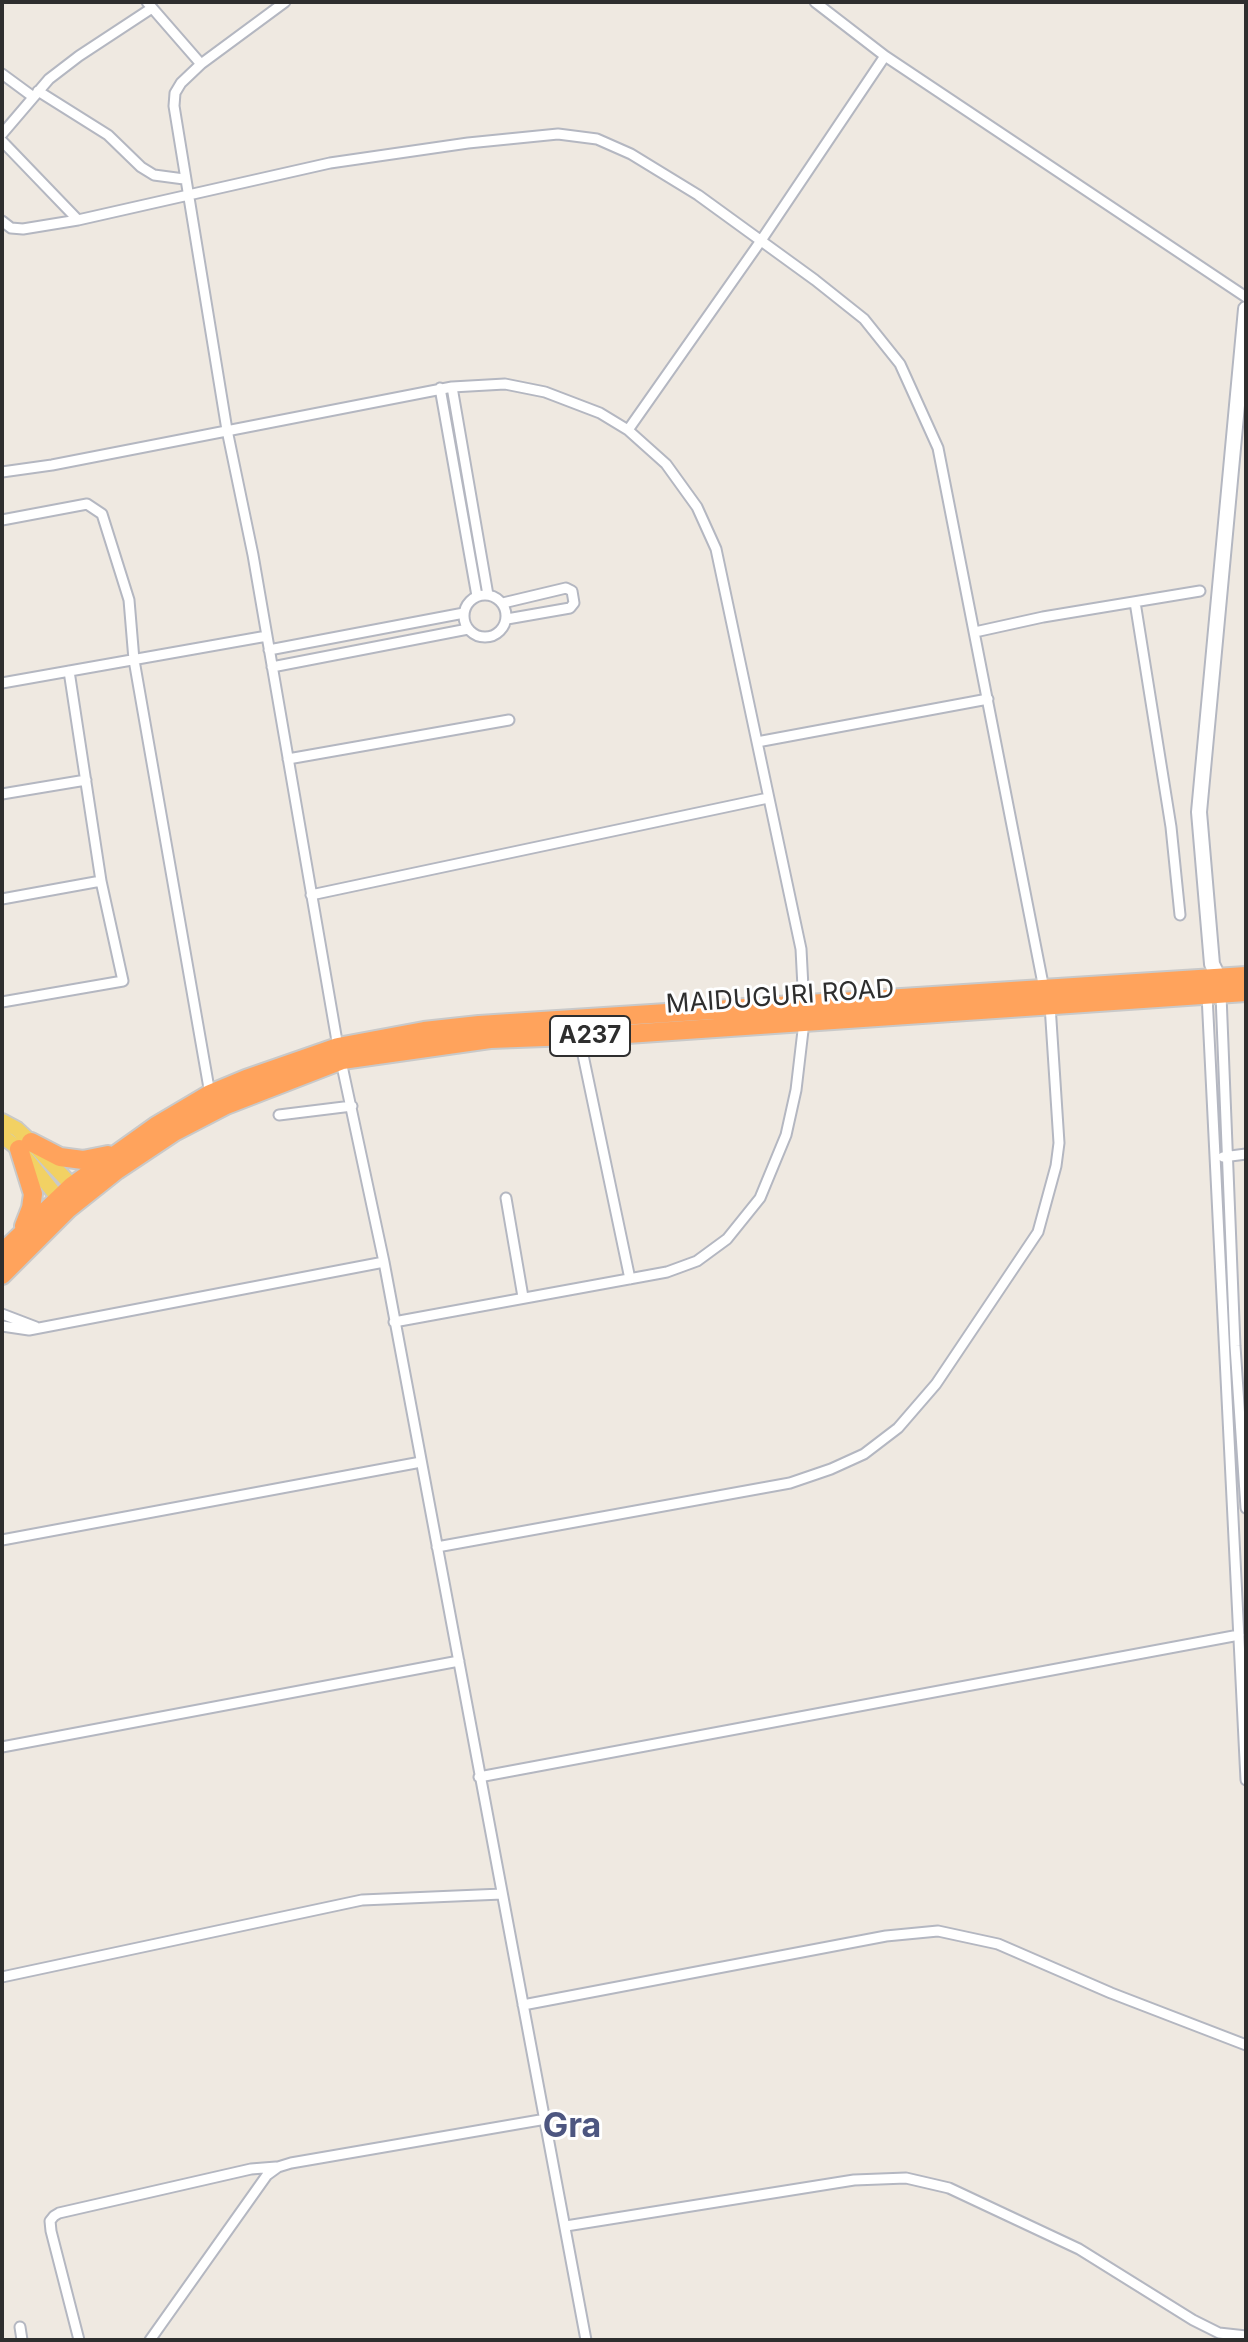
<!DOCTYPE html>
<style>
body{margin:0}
#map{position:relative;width:1248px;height:2342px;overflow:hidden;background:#efe9e1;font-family:Inter,sans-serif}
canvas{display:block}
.frame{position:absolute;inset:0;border:4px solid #2e2e2e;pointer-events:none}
</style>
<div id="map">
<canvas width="1248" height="2342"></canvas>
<div class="frame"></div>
</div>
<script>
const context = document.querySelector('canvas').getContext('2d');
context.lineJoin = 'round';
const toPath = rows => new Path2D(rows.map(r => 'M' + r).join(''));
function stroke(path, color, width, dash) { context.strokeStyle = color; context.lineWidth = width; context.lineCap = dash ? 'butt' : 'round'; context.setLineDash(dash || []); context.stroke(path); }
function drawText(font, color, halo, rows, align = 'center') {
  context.font = font + ' Inter,sans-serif'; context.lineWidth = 6; context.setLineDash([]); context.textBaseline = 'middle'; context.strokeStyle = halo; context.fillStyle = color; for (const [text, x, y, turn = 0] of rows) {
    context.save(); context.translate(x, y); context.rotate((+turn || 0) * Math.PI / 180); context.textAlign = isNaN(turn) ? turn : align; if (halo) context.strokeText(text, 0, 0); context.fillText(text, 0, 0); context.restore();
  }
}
const street = toPath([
 [147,2,201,64],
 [285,2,201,64,181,83,175,93,174,106,227,430,253,555,338,1047,384,1262,586,2340],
 [815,2,885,56],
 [2,74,32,96],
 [38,91,108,135,141,167,154,175,184,179],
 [2,134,49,79,79,56,152,8],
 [2,141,78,220],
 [2,221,11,228,23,229,78,220,330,163,468,143,558,134,597,139,631,154,698,195,815,280,864,319,900,364,938,448,1044,989],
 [452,387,488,595],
 [440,388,477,596],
 [628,430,760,242,885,56,1246,297],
 [2,472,52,465,452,387,505,384,545,392,600,413,628,430,666,464,697,507,716,549,801,949,804,1007],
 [2,520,87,504,102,514,129,600,134,660,210,1094],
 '464 616a21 21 0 1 1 42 0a21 21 0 1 1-42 0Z',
 [1135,602,1171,827,1180,915],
 [503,603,566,588,572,591,574,603,570,608,507,619],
 [975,632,1043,617,1200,591],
 [269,650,464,613],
 [272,667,468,629],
 [2,683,267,636],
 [757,742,988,699],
 [288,759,509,720],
 [2,794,86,780],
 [311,895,768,798],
 [2,899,101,881,69,671],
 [1207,995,1246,1780],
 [1221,995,1235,1346,1246,1508],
 [2,1002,123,981,101,881],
 [579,1036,630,1279],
 [279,1115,352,1106],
 [1223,1157,1246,1154],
 [506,1198,523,1297],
 [2,1314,36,1327],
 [394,1322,667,1272,697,1261,727,1239,760,1198,786,1135,796,1090,804,1022],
 [2,1326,29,1330,384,1262],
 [2,1540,421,1462],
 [437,1547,790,1483,831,1469,864,1454,898,1428,936,1384,1038,1232,1056,1166,1059,1143,1050,1005],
 [2,1747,459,1661],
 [479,1777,1239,1635],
 [2,1977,362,1900,502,1894],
 [523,2005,886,1936,938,1931,998,1944,1111,1993,1246,2045],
 [566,2226,854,2180,906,2178,949,2188,1079,2249,1193,2320,1219,2333,1246,2336],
 [20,2327,22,2340],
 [79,2340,51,2231,50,2221,54,2216,59,2213,251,2169,276,2167],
 [150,2340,267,2175,278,2167,291,2163,546,2119]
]);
const secondary = toPath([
 [1221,983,1212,964,1199,812,1246,309]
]);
const primary = toPath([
 [2,1121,17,1129,31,1142,77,1191],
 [2,1136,19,1149,63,1204]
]);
const highway = toPath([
 [31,1142,60,1157,83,1160,108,1155],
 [19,1149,33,1194,31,1208,24,1226],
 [2,1253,72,1186,156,1126,210,1094,246,1079,338,1047,424,1031,479,1025,1246,976],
 [2,1275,68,1209,117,1170,174,1132,226,1105,342,1060,490,1039,627,1034,1246,992]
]);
stroke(street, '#b4b7c1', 13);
stroke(secondary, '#b4b7c1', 18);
stroke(primary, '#c9c9c9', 18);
stroke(highway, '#c9c9c9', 22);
stroke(street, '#fff', 9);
stroke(secondary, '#fff', 14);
stroke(primary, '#f2d163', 14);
stroke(highway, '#ffa35c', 18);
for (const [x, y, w] of [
 [590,1036,80]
]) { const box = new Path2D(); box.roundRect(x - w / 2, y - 20, w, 40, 6); context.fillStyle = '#fff'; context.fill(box); stroke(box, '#2e2e2e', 2); }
drawText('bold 24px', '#2e2e2e', null, [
 ["A237",590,1036]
]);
drawText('26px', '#2e2e2e', '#fff', [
 ["MAIDUGURI ROAD",780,997,-4]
]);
drawText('bold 34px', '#4d5680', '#fff', [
 ["Gra",572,2127]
]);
</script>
